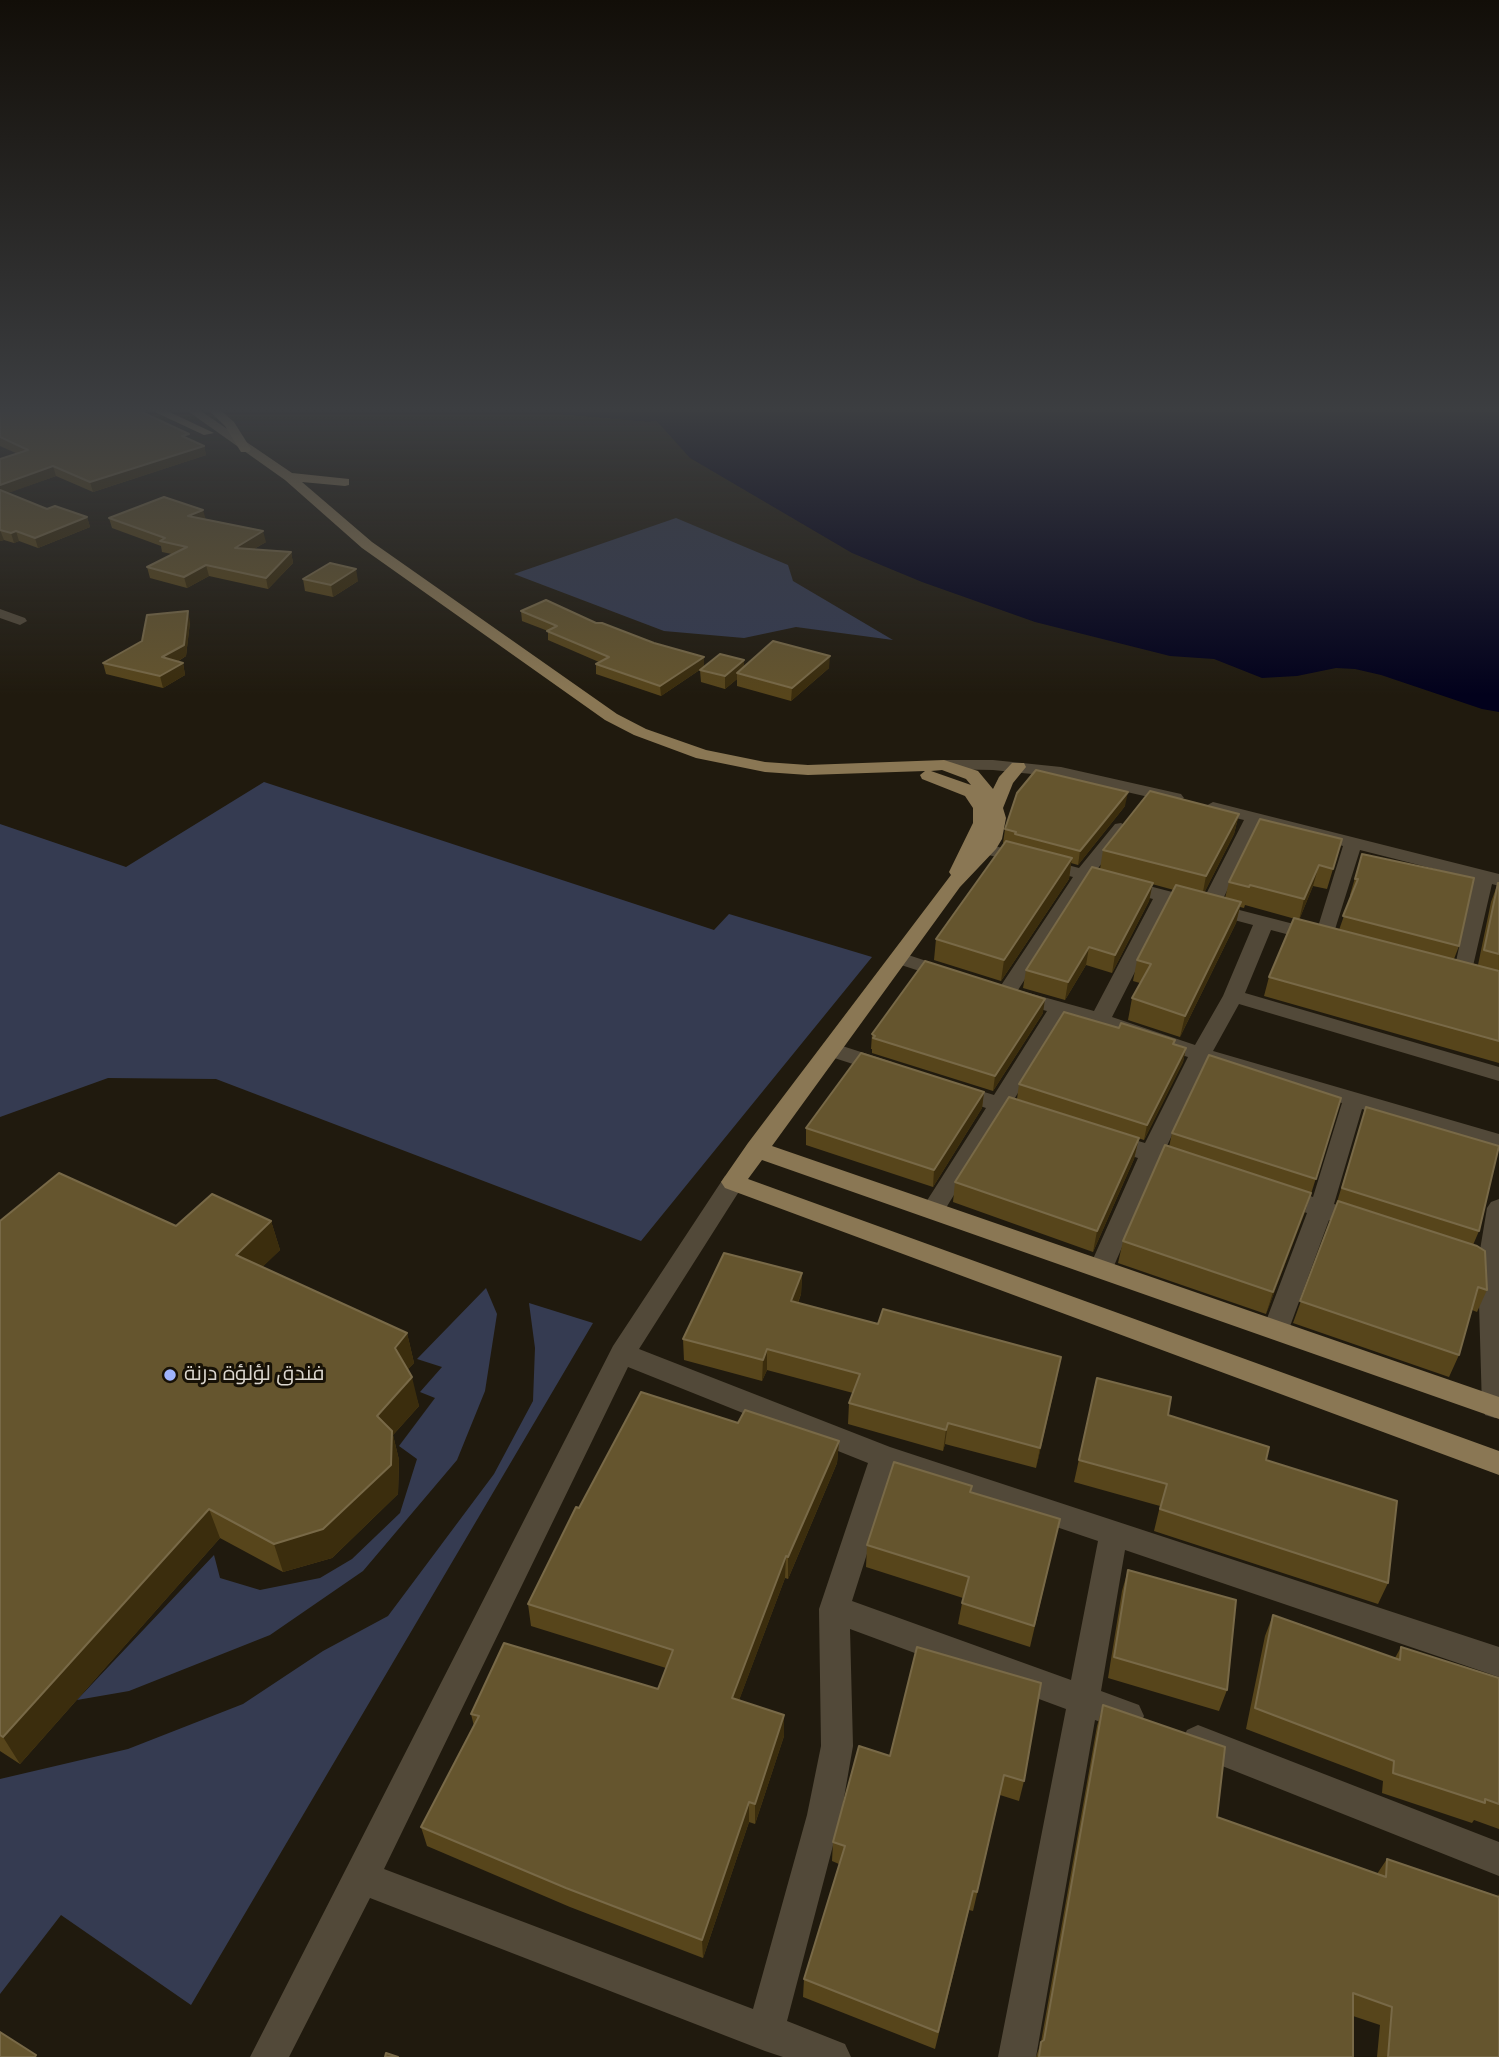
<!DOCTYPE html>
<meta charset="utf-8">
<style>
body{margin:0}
canvas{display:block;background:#201a0e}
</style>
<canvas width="1499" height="2057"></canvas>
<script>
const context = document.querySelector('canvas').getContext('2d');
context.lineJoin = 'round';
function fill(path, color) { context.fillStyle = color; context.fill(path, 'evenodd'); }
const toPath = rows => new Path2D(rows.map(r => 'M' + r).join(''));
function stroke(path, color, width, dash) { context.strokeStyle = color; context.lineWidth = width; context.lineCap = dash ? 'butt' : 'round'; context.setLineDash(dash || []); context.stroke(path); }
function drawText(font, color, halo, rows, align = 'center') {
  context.font = font + ' "Nunito Sans",Cairo,sans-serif'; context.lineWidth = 6; context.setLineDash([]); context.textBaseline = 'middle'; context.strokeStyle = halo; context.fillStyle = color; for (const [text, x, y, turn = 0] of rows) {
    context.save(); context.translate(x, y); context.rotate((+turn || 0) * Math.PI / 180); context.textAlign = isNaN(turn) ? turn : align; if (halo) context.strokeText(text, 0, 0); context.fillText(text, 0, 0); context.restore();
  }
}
fill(toPath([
 [676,518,788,565,793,581,893,640,796,627,744,638,664,631,514,574],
 [264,782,714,930,729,914,872,957,641,1241,216,1079,108,1078,0,1117,0,824,126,867],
 [486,1288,497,1314,485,1391,457,1460,363,1571,270,1635,129,1691,77,1700,214,1555,220,1578,260,1590,320,1578,352,1559,400,1513,417,1459,399,1446,435,1398,420,1392,442,1367,417,1359],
 [529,1303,593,1323,191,2005,61,1915,0,1994,0,1779,128,1749,243,1704,323,1651,388,1616,494,1474,533,1401,535,1348]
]), '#353b51');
fill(toPath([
 [644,407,1499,407,1499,712,1482,709,1381,675,1355,669,1336,668,1297,676,1262,678,1214,659,1170,656,1035,622,922,582,852,553,690,458]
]), '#02011c');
fill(toPath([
 [550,407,645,407,658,410,661,415,658,420,649,422,562,414,553,412,550,407]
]), '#02011c');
fill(toPath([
 [0,609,25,618,27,621,20,625,0,618,0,609],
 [944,760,993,760,1061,767,1181,794,1184,798,1175,803,1061,777,993,770,938,769,936,765,944,760],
 [1213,802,1499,874,1499,886,1492,884,1470,979,1456,979,1453,975,1474,879,1360,850,1331,942,1324,944,1271,930,1245,993,1499,1067,1499,1081,1239,1004,1213,1051,1499,1134,1499,1150,1362,1109,1334,1204,1369,1215,1372,1221,1369,1227,1360,1230,1329,1220,1289,1329,1285,1336,1276,1339,1267,1336,1263,1329,1307,1213,1273,1201,1269,1195,1273,1189,1281,1186,1313,1197,1342,1103,1206,1063,1165,1150,1195,1159,1199,1165,1195,1171,1187,1173,1158,1164,1113,1268,1110,1275,1101,1277,1092,1275,1089,1268,1138,1158,1103,1147,1100,1141,1103,1135,1111,1133,1145,1143,1188,1057,1065,1017,1013,1101,1039,1110,1042,1115,1039,1120,1031,1123,1004,1114,941,1216,933,1219,925,1216,921,1210,986,1108,950,1096,947,1091,950,1086,958,1084,994,1095,1047,1011,999,998,996,993,1073,877,981,853,978,849,981,845,987,844,1079,868,1115,824,1121,823,1130,828,1095,872,1203,900,1244,820,1207,811,1204,807,1213,802],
 [1260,824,1343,846,1317,930,1220,905,1260,824],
 [1088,882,1153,899,1094,1011,1018,990,1088,882],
 [1170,903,1253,925,1223,996,1195,1045,1112,1017,1170,903],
 [899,952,954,970,957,974,954,978,947,980,892,962,889,958,892,954,899,952],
 [833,1043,892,1062,895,1067,892,1072,884,1074,825,1055,822,1050,825,1045,833,1043],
 [733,1174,741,1176,745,1182,639,1349,890,1447,1499,1647,1499,1677,1125,1550,1101,1691,1139,1705,1144,1716,1139,1727,1128,1732,1095,1720,1036,2057,998,2057,1066,1709,850,1629,853,1746,841,1815,787,2021,845,2044,851,2057,783,2057,765,2051,370,1898,289,2057,250,2057,613,1346,725,1176,733,1174],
 [628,1367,868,1463,819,1609,821,1746,807,1815,753,2009,384,1869,628,1367],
 [893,1472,1098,1541,1071,1680,852,1601,893,1472],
 [1499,1199,1499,1417,1495,1418,1485,1415,1482,1407,1478,1268,1452,1260,1449,1253,1452,1246,1461,1244,1480,1250,1487,1208,1491,1202,1499,1199],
 [1198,1725,1499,1842,1499,1876,1187,1752,1182,1741,1187,1730,1198,1725]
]), '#524939');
fill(toPath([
 [182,407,195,407,292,473,349,479,349,485,345,486,302,482,372,542,617,714,646,729,706,750,765,762,808,765,944,760,978,771,993,789,999,777,1012,763,1024,763,1026,767,1013,783,1003,808,1006,818,1002,839,996,849,960,887,772,1146,1499,1397,1499,1419,762,1160,748,1179,1499,1451,1499,1475,725,1188,721,1182,748,1143,951,875,949,872,973,823,973,808,965,796,922,779,920,775,925,771,808,775,765,772,696,758,634,735,605,720,362,548,285,480,182,407],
 [942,770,966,779,971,785,931,771,942,770]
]), '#8a7754');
fill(toPath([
 [144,407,159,407,214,433,204,435,144,407],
 [205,407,217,407,234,422,251,449,249,452,241,452,225,426,205,407]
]), '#a08a5e');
fill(toPath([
 [0,407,190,439,204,446,206,455,93,492,56,476,7,493,47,509,87,517,90,527,38,548,19,541,14,543,4,540,0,541,0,459,18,454,0,446],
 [109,518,205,520,266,542,254,549,291,552,293,563,268,589,209,576,187,588,150,578,147,567,172,554,162,552,161,546,112,528],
 [303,579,358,581,333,597,305,591],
 [521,611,596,623,654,643,704,657,704,667,661,696,596,674,596,664,599,662,548,640,548,631,522,621],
 [190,622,186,656,177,662,183,663,185,675,163,688,106,674,103,663],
 [744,667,829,668,791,701,737,686,737,679,725,689,701,682,700,670],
 [1125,806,1078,865,1071,863,1069,879,1001,981,934,960,936,939,1005,843,1003,843,1005,829],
 [1239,814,1234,834,1204,893,1225,898,1229,882,1342,839,1327,889,1313,886,1299,920,1245,905,1244,908,1240,907,1236,923,1180,1037,1128,1020,1132,998,1140,983,1133,981,1137,960,1174,890,1152,884,1149,901,1112,973,1086,965,1065,1000,1023,988,1026,970,1100,869,1103,850],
 [1362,854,1459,946,1454,959,1478,965,1491,902,1498,883,1499,883,1499,1063,1264,996,1269,977,1339,930,1351,896,1350,895],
 [1043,1013,993,1091,872,1053,872,1049,871,1049,872,1034],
 [1119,1028,1175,1040,1174,1044,1186,1048,1183,1062,1144,1140,1017,1099,1019,1084],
 [984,1092,982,1108,933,1187,806,1145,806,1128],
 [1341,1098,1311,1194,1266,1314,1118,1263,1123,1241,1169,1147,1172,1133],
 [1366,1107,1479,1231,1473,1245,1487,1290,1477,1312,1472,1310,1459,1355,1449,1377,1293,1323,1337,1202],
 [1139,1138,1134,1159,1093,1252,953,1202,955,1182],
 [0,1221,176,1226,271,1221,280,1250,262,1267,407,1333,414,1363,408,1369,419,1406,393,1435,399,1460,398,1494,332,1558,283,1572,220,1538,20,1764,0,1751],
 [802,1273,801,1294,798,1303,1057,1378,1036,1468,945,1444,943,1451,848,1424,849,1403,853,1393,767,1370,762,1381,684,1360,683,1339],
 [1097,1378,1168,1415,1266,1460,1388,1583,1378,1604,1154,1531,1160,1506,1074,1482],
 [738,1423,839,1441,837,1463,788,1579,785,1578,739,1700,784,1736,755,1824,749,1822,703,1958,570,1907,427,1846,421,1827,474,1726,471,1714,658,1689,666,1668,531,1626,528,1604,579,1508],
 [972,1486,971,1493,1060,1519,1030,1647,958,1624,963,1598,866,1567,867,1545],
 [1128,1570,1227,1690,1219,1711,1108,1678,1122,1591],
 [1273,1615,1395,1658,1401,1647,1499,1678,1499,1829,1474,1820,1472,1823,1382,1793,1383,1781,1246,1729,1265,1636],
 [917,1647,1024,1781,1019,1801,1000,1795,973,1911,969,1910,935,2049,803,1997,804,1979,839,1864,832,1861,833,1842,890,1756],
 [1103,1705,1217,1817,1377,1874,1387,1859,1498,1896,1499,1894,1499,2057,1377,2057,1380,2025,1353,2016,1353,2057,1036,2057,1041,2042,1097,1726]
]), '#57451b');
fill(toPath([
 [204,446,206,455,93,492,90,482],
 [53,466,56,476,0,496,0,485],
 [203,510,206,520,188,516],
 [87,517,90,527,38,548,35,538],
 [0,530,4,540,0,541],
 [16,531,19,541,14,543,11,533],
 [263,531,266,542,238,558,235,548],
 [291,552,293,563,268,589,266,578],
 [206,565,209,576,187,588,184,577],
 [356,569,358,581,333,597,331,585],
 [188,611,190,622,186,656,165,669,162,657],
 [830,656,829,668,791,701,792,688],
 [704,657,704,667,661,696,660,686],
 [744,660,744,673,737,673,737,679,725,689,725,676],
 [183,663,185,675,163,688,160,676],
 [1128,792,1125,806,1078,865,1080,851],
 [1239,814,1234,834,1202,897,1206,876],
 [1072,858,1069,879,1001,981,1004,960],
 [1319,865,1313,886,1299,920,1304,899],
 [1153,883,1149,901,1112,973,1115,955],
 [1241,902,1236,923,1180,1037,1185,1016],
 [1089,947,1086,965,1065,1000,1068,982],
 [1045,999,1043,1013,993,1091,995,1076],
 [1186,1048,1183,1062,1144,1140,1147,1125],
 [984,1092,982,1108,933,1187,934,1170],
 [1139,1138,1134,1159,1093,1252,1097,1231],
 [1311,1193,1304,1215,1266,1314,1273,1292],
 [271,1221,280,1250,245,1284,236,1255],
 [802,1273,801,1294,790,1322,791,1301],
 [407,1333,414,1363,401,1377,395,1348],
 [767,1349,767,1370,762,1381,763,1360],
 [1061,1357,1057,1378,1036,1468,1040,1448],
 [412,1377,419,1406,393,1435,399,1460,398,1494,332,1558,283,1572,274,1544,377,1416],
 [948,1423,945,1444,943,1451,946,1430],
 [839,1441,837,1463,788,1579,788,1557],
 [209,1509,220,1538,20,1764,3,1737],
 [786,1556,785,1578,732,1719,732,1698],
 [784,1715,784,1736,755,1824,755,1804],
 [749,1802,749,1822,703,1958,702,1940]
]), '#3b2d0d');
const building = toPath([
 [0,407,131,407,189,434,182,436,204,446,90,482,53,466,0,485,0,459,28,450,0,437,0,407],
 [0,490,47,509,55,506,87,517,35,538,16,531,11,533,0,530,0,490],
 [164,497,203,510,188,516,263,531,235,548,291,552,266,578,206,565,184,577,147,567,187,547,160,541,165,538,109,518,164,497],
 [330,563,356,569,331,585,303,579,330,563],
 [546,600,596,623,602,623,654,643,704,657,660,686,596,664,609,657,547,631,557,626,521,611,546,600],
 [188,611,184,645,162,657,183,663,160,676,103,663,142,641,147,615,188,611],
 [773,641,830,656,792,688,737,673,773,641],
 [720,654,744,660,725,676,700,670,720,654],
 [1036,770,1128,792,1080,851,1015,834,1016,832,1005,829,1017,793,1036,770],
 [1150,791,1239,814,1206,876,1103,850,1150,791],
 [1260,819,1342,839,1333,869,1319,865,1304,899,1250,885,1249,887,1229,882,1260,819],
 [1006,841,1072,858,1004,960,936,939,1006,841],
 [1362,854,1474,878,1459,946,1343,916,1358,879,1355,879,1362,854],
 [1092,867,1153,883,1115,955,1089,947,1068,982,1026,970,1092,867],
 [1498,883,1499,883,1499,954,1484,950,1498,883],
 [1176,885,1241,902,1185,1016,1132,998,1151,964,1137,960,1176,885],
 [1294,918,1499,971,1499,1041,1269,977,1294,918],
 [925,961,1045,999,995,1076,873,1038,875,1036,872,1034,925,961],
 [1064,1012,1119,1028,1121,1023,1175,1040,1173,1044,1186,1048,1147,1125,1019,1084,1064,1012],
 [861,1053,984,1092,934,1170,806,1128,861,1053],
 [1209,1055,1341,1098,1316,1179,1172,1133,1209,1055],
 [1009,1097,1139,1138,1097,1231,955,1182,1009,1097],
 [1366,1107,1499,1146,1479,1231,1342,1188,1366,1107],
 [1165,1145,1311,1193,1273,1292,1123,1241,1165,1145],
 [59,1173,176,1226,212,1194,271,1221,236,1255,407,1333,395,1348,412,1377,377,1416,392,1431,391,1465,323,1529,274,1544,209,1509,3,1737,0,1735,0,1221,59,1173],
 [1338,1201,1477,1246,1485,1251,1487,1290,1478,1287,1459,1355,1300,1301,1338,1201],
 [724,1253,802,1273,791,1301,878,1324,883,1309,1061,1357,1040,1448,948,1423,946,1430,849,1403,860,1374,767,1349,763,1360,683,1339,724,1253],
 [1097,1378,1171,1397,1168,1415,1269,1447,1266,1460,1397,1501,1388,1583,1160,1509,1167,1484,1079,1460,1097,1378],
 [641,1392,738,1423,745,1410,839,1441,788,1557,786,1556,732,1698,784,1715,755,1804,749,1802,702,1940,566,1888,421,1827,479,1716,471,1714,504,1643,658,1689,673,1650,528,1604,576,1507,579,1508,641,1392],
 [894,1462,972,1486,970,1492,1060,1519,1034,1626,962,1603,969,1577,867,1545,894,1462],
 [1128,1570,1236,1600,1227,1690,1114,1657,1128,1570],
 [1273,1615,1400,1660,1401,1647,1499,1678,1499,1804,1485,1799,1485,1803,1393,1773,1394,1761,1255,1708,1273,1615],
 [917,1647,1041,1683,1024,1781,1004,1775,977,1892,973,1891,938,2032,804,1979,845,1846,833,1842,859,1746,890,1756,917,1647],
 [1103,1705,1225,1747,1217,1817,1386,1877,1387,1859,1499,1897,1499,2057,1388,2057,1392,2007,1353,1993,1353,2057,1039,2057,1041,2042,1044,2040,1103,1705],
 [0,2032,36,2055,35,2057,0,2057,0,2032],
 [386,2053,398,2057,385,2057,386,2053]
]);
fill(building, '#65552e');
stroke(building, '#786947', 2);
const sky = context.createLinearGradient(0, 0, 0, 695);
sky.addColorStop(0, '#120e08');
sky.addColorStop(0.59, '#3c3e41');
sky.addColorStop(1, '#3c3e4100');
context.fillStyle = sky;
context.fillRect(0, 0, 1499, 695);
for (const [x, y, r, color] of [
 [170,1375,7,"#9fb3fd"]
]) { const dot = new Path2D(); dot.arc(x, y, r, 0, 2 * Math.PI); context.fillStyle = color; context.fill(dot); stroke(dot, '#171106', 2.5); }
drawText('21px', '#dbd6ce', '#171106', [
 ["فندق لؤلؤة درنة",184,1375]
], 'left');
</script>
